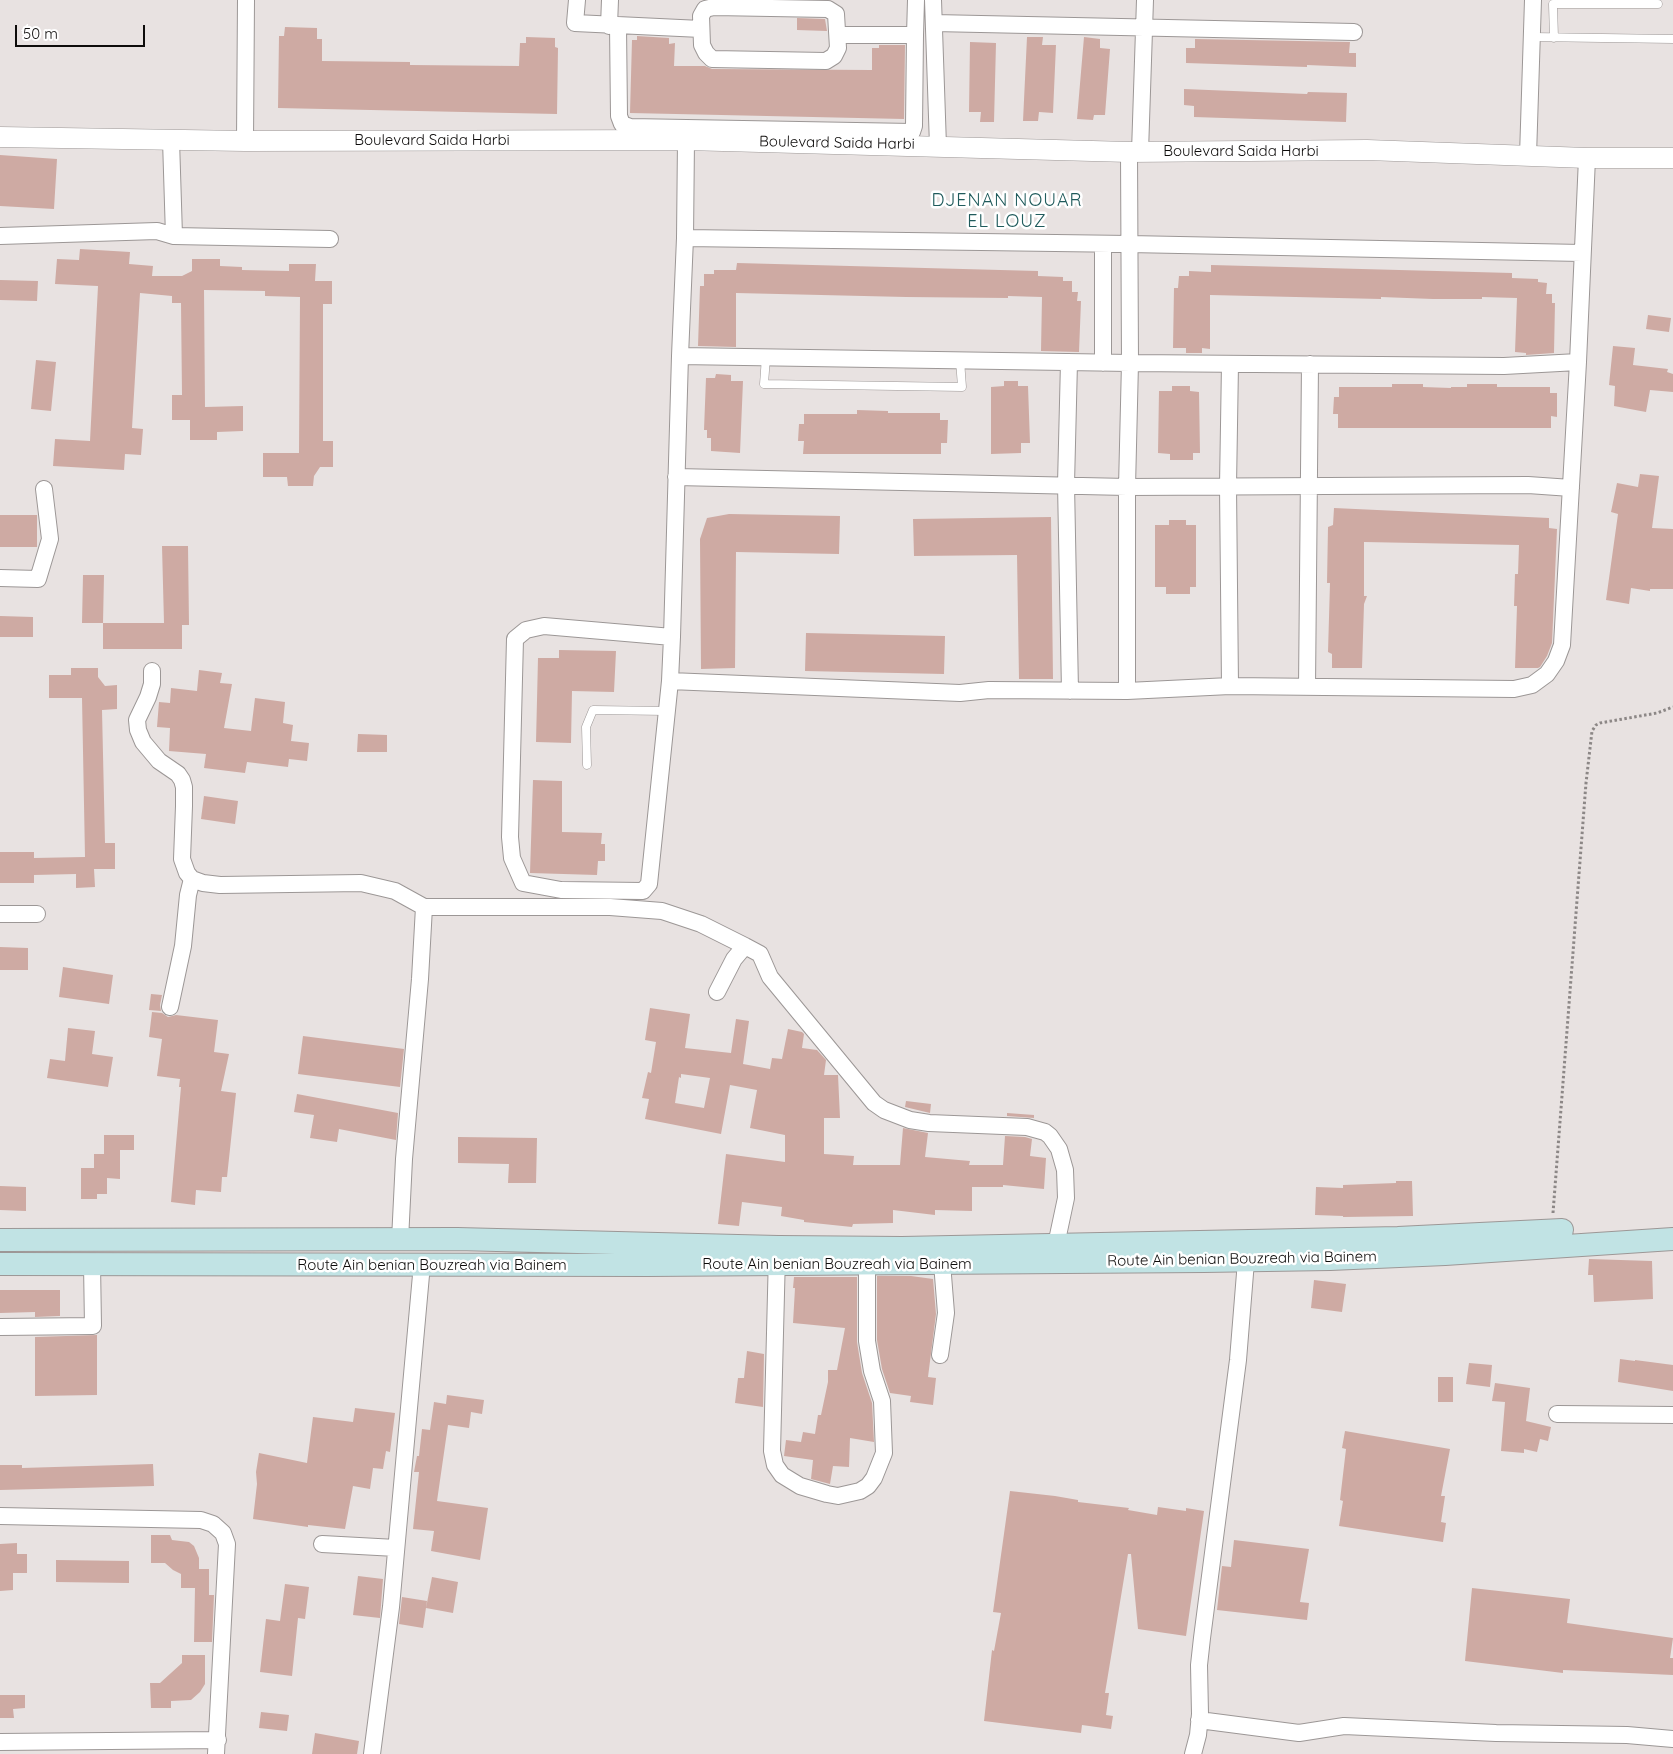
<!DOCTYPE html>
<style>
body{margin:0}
#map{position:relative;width:1673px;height:1754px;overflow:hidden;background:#e8e2e1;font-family:Quicksand,sans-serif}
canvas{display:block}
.scale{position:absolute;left:15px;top:25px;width:130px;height:22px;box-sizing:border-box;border:2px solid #0e0c0b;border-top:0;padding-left:6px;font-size:15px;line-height:18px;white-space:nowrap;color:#0e0c0b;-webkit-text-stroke:4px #fff;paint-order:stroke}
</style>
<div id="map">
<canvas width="1673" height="1754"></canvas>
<div class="scale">50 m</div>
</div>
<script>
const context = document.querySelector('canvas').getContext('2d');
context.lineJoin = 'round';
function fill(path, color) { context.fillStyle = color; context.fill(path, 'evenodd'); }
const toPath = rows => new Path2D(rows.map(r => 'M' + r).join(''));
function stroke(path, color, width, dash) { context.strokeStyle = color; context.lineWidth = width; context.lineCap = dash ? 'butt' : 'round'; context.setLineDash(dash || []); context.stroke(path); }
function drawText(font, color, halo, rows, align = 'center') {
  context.font = font + ' Quicksand,sans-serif'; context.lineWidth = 5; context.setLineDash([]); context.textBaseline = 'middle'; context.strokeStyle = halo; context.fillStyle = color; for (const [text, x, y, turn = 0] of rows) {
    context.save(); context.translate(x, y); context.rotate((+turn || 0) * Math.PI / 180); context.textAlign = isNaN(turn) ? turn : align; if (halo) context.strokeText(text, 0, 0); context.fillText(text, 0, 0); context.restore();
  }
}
fill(toPath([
 [797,18,825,19,827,31,797,30],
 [285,27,317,28,317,39,322,39,322,61,410,62,410,65,519,66,520,43,526,43,526,37,555,38,555,47,558,48,557,114,278,108,279,36,284,36],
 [637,36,669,38,669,44,675,43,674,66,705,66,712,69,872,70,872,48,879,48,879,45,905,45,904,119,630,113,632,40,637,40],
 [1027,37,1043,37,1042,45,1056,45,1053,113,1039,112,1038,121,1023,121],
 [1084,37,1100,39,1100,48,1110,49,1105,115,1094,115,1093,120,1077,119],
 [1195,39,1350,42,1349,53,1356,53,1356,67,1307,65,1307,67,1186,63,1186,48,1195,48],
 [970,42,996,43,994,122,980,122,981,112,969,112],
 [1184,89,1307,94,1308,92,1347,93,1346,122,1194,117,1194,106,1184,105],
 [0,155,57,159,54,209,0,206],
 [80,249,130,252,129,264,153,266,152,276,182,276,192,271,192,259,220,259,220,266,242,267,242,270,289,271,289,264,316,264,315,281,332,281,332,304,323,304,323,441,333,441,333,467,320,467,314,476,313,486,288,486,287,477,263,477,263,453,299,453,300,297,265,296,265,291,204,290,205,407,243,406,243,431,217,432,217,440,190,440,190,420,172,420,172,395,182,395,181,303,172,303,172,296,140,293,132,428,143,429,141,455,125,454,124,470,53,466,55,439,90,441,98,286,55,284,57,259,79,260],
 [737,263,1038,271,1038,276,1063,277,1063,281,1072,281,1072,292,1078,292,1077,301,1081,301,1079,352,1041,351,1042,297,1008,296,1008,298,906,297,736,293,736,347,698,346,700,286,704,286,704,274,714,274,714,270,736,270],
 [1211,265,1512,273,1512,278,1538,279,1538,282,1547,283,1546,294,1552,294,1552,303,1555,303,1554,353,1526,355,1526,353,1515,352,1517,298,1482,297,1482,299,1433,299,1381,297,1381,299,1210,295,1210,349,1202,348,1202,353,1186,353,1186,348,1173,348,1174,288,1178,288,1179,276,1189,276,1189,271,1211,272],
 [0,280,38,281,37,301,0,300],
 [1648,315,1671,318,1669,332,1646,329],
 [1613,346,1635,348,1633,365,1668,369,1667,372,1673,374,1673,392,1650,390,1646,412,1614,406,1615,386,1609,385],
 [36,360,56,362,51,411,31,409],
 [716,374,731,375,731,381,743,381,740,453,711,451,711,438,707,438,707,430,704,430,706,378,715,378],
 [1004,381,1018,381,1018,386,1028,386,1030,443,1021,443,1021,453,991,454,991,387,1004,386],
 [1392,384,1423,384,1423,387,1451,388,1451,387,1467,387,1467,384,1497,384,1497,387,1550,387,1550,393,1557,393,1557,417,1551,416,1551,428,1338,428,1338,414,1333,414,1334,397,1339,397,1339,387,1392,387],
 [1172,386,1190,386,1190,391,1199,392,1200,453,1193,453,1193,460,1170,460,1170,454,1158,453,1159,391,1172,391],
 [857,410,888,411,888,413,940,413,940,420,948,420,947,443,941,443,941,454,803,454,804,441,798,441,799,424,804,424,804,414,857,414],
 [1640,474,1659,476,1652,528,1673,529,1673,589,1650,589,1650,591,1631,588,1629,604,1606,600,1618,514,1611,512,1617,483,1638,487],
 [1334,508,1549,518,1549,528,1557,529,1552,643,1547,656,1540,667,1538,668,1515,668,1517,606,1514,606,1515,574,1518,574,1519,545,1364,542,1364,596,1367,596,1364,604,1362,668,1332,668,1332,654,1328,652,1330,583,1327,583,1328,527,1333,525],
 [729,514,840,516,839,554,736,552,735,668,701,669,700,539,707,518],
 [0,515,37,515,37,547,0,547],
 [1051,517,1053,679,1019,679,1017,555,914,556,913,519],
 [1169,520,1186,520,1186,525,1196,525,1196,587,1190,587,1190,594,1166,594,1166,587,1155,587,1155,525,1169,525],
 [162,546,188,546,189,625,182,625,182,649,103,649,103,623,164,623],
 [83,575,104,575,103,623,82,623],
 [0,616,33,617,33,637,0,637],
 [806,633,945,636,944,674,805,671],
 [559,650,616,651,614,692,572,691,571,743,536,742,538,658,559,658],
 [71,668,98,668,98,677,105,686,117,685,117,709,102,710,105,843,115,843,115,869,94,869,95,887,76,888,76,874,34,875,34,883,0,883,0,852,34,852,34,858,85,857,82,698,49,698,49,675,71,675],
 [199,670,222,673,220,683,232,684,224,728,251,731,255,698,285,702,283,723,293,725,291,741,309,743,307,761,289,759,288,767,247,762,245,773,204,768,206,754,169,751,170,728,157,727,159,702,170,703,171,688,197,691],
 [358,734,387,735,387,752,357,752],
 [533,780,562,781,562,832,602,833,601,844,605,844,605,861,598,861,597,875,530,873],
 [204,796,238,801,235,824,201,819],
 [0,947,28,948,28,970,0,970],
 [63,967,113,975,109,1004,59,997],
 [151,994,162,995,160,1005,161,1011,149,1010],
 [650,1008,690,1014,685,1048,731,1053,736,1019,749,1021,743,1064,770,1069,772,1058,782,1059,788,1029,802,1032,804,1034,802,1048,817,1050,826,1060,824,1075,838,1075,840,1118,824,1118,824,1154,854,1156,853,1165,900,1165,903,1128,928,1133,925,1157,970,1161,969,1165,1003,1165,1005,1136,1025,1137,1032,1139,1030,1156,1046,1158,1044,1189,1003,1185,1003,1187,972,1187,972,1211,935,1210,935,1215,893,1210,893,1223,853,1224,852,1227,804,1222,804,1220,781,1216,782,1207,742,1202,739,1226,718,1224,726,1154,785,1162,785,1135,750,1128,757,1090,730,1085,721,1134,645,1119,649,1099,642,1098,648,1072,651,1073,656,1042,645,1040],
 [681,1074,710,1078,704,1108,675,1103,679,1077,681,1078],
 [152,1012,162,1013,168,1017,176,1015,218,1020,214,1052,229,1054,221,1091,236,1093,227,1177,222,1177,221,1192,196,1190,195,1205,171,1202,181,1087,179,1087,180,1079,157,1076,162,1039,149,1037],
 [68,1028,95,1031,92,1054,113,1057,108,1087,47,1078,50,1059,65,1061],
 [303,1036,404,1049,400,1087,298,1074],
 [297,1094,398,1113,396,1140,339,1129,337,1142,310,1138,314,1115,294,1112],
 [906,1101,931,1104,930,1113,905,1107],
 [1007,1113,1034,1115,1034,1118,1007,1116],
 [104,1135,134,1135,134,1150,120,1150,120,1179,107,1178,107,1194,97,1194,97,1199,81,1199,81,1168,94,1168,94,1154,104,1154],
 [458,1137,537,1138,536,1183,508,1183,509,1164,458,1163],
 [1396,1181,1412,1181,1413,1216,1343,1217,1343,1216,1315,1215,1316,1187,1343,1188,1343,1185,1396,1183],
 [0,1186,26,1187,26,1211,0,1210],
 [1589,1259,1652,1261,1653,1299,1594,1302,1593,1275,1588,1275],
 [877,1276,911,1276,933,1279,936,1314,928,1377,936,1378,933,1405,910,1402,911,1396,890,1393,882,1369,877,1340],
 [794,1277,857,1277,857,1342,862,1373,872,1403,874,1442,850,1438,849,1467,833,1466,830,1484,811,1479,813,1460,784,1456,786,1440,801,1442,803,1432,815,1434,818,1415,821,1415,828,1382,828,1370,837,1370,845,1328,793,1323,795,1288,793,1288],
 [1314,1280,1346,1284,1342,1312,1311,1308],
 [0,1290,60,1290,60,1316,35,1317,35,1312,0,1313],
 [97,1335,97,1395,35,1396,35,1337],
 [747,1351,764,1354,763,1407,735,1403,738,1378,744,1378],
 [1620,1359,1635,1361,1635,1360,1673,1365,1673,1391,1618,1382],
 [1469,1363,1492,1365,1490,1387,1466,1384],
 [1438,1377,1453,1377,1453,1402,1438,1402],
 [1495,1383,1530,1388,1526,1421,1551,1427,1548,1441,1540,1439,1537,1452,1524,1449,1524,1453,1501,1451,1505,1402,1492,1401],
 [447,1395,484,1400,482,1414,471,1412,469,1428,448,1425,437,1501,488,1508,480,1560,431,1551,434,1531,413,1529,419,1472,414,1472,417,1456,419,1456,422,1429,430,1430,434,1402,446,1404],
 [355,1408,395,1413,390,1452,386,1451,383,1469,373,1468,370,1489,353,1486,345,1529,308,1525,308,1527,253,1519,257,1484,256,1472,259,1453,307,1463,313,1417,353,1422],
 [1345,1431,1450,1449,1441,1496,1445,1496,1441,1522,1446,1523,1443,1542,1339,1526,1343,1501,1340,1500,1346,1449,1342,1448],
 [153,1464,154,1486,0,1490,0,1465,22,1465,22,1468],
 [1010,1491,1055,1496,1078,1500,1078,1502,1129,1508,1128,1510,1157,1515,1158,1507,1186,1511,1186,1508,1204,1511,1186,1636,1138,1629,1131,1554,1128,1554,1105,1693,1109,1693,1106,1715,1113,1716,1111,1729,1082,1725,1081,1733,984,1721,992,1650,994,1651,1001,1613,993,1612],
 [151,1535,170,1535,172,1540,189,1542,194,1546,199,1558,199,1569,209,1569,209,1595,214,1595,212,1642,194,1642,195,1588,181,1588,181,1574,173,1570,165,1563,151,1563],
 [1234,1540,1309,1549,1300,1602,1309,1603,1307,1620,1217,1610,1222,1566,1231,1567],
 [17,1543,17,1554,27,1554,27,1573,13,1573,13,1590,0,1591,0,1544],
 [56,1560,129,1561,129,1583,56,1582],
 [358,1576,383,1579,380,1618,353,1615],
 [432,1577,458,1582,453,1613,426,1608],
 [285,1584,309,1587,305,1619,298,1618,292,1676,260,1672,266,1619,280,1621],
 [1472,1588,1570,1599,1567,1623,1673,1638,1670,1658,1673,1658,1673,1675,1563,1670,1563,1673,1465,1661],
 [402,1597,427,1601,423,1628,399,1624],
 [182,1655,205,1655,205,1684,200,1692,191,1700,171,1701,171,1708,151,1708,150,1683,160,1683,182,1663],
 [0,1695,25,1695,25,1708,13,1709,14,1718,0,1718],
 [261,1712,289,1715,287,1731,259,1728],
 [315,1733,359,1741,357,1754,312,1754]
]), '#ceaaa3');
const service = toPath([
 [1532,37,1673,39],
 [1554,38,1553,4,1658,4],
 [766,357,764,384,962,387,960,360],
 [587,765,586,727,593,710,667,711]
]);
const minor = toPath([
 [577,0,575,23,701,29],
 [933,0,938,146],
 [714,7,828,9,836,14,838,48,834,56,826,61,712,59,706,53,702,45,701,16,705,9,714,7],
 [934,23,1354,32],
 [609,26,610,0],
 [618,26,619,116,622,124,630,127,912,132,914,126,915,35],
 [838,35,915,35,916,0],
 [245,141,246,0],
 [1140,152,1145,0],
 [1528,156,1533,0],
 [0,236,157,231,174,236,171,140],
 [174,236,330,239],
 [685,238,1129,244,1582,253],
 [680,356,1130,363,1504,366,1578,362],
 [1069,362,1066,484,1070,691],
 [1103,363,1103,244],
 [676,477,1127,487,1528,485,1571,488],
 [0,578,38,579,50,539,44,489],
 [672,637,544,626,526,630,515,639,510,837,512,858,523,883,561,890,643,891,649,884,670,681,672,637,680,356,685,238,686,140],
 [152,671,152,684,148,697,137,720,138,730,143,742,159,761,178,774,182,780,184,787,184,806,182,859,187,873,192,879,203,883,220,885,361,883,395,891,424,907,420,979,404,1159,400,1240],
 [670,681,960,693,989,690,1127,691,1127,487,1130,363,1129,152],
 [1230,686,1228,486,1230,364],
 [1307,687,1310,364],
 [1127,691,1230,686,1514,689,1532,685,1547,674,1556,661,1562,645,1578,362,1587,158],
 [424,907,610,907,662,911,701,924,745,946],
 [0,914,37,914],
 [717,992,734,959,745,946,760,954,770,977,874,1103,884,1110,910,1120,929,1123,1027,1127,1045,1132,1050,1136,1059,1149,1065,1170,1066,1198,1056,1245],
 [170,1007,183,946,188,895,192,879],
 [777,1254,772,1451,775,1465,782,1475,800,1486,827,1494,838,1496,860,1491,868,1486,874,1478,884,1453,882,1401,872,1371,867,1341,867,1263],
 [0,1327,93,1326,92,1264],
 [940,1355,946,1313,942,1263],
 [1557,1414,1673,1415],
 [0,1516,201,1520,213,1524,223,1533,227,1544,216,1754],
 [322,1544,396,1548],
 [1199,1720,1299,1733,1344,1726,1496,1733,1627,1735,1673,1739],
 [0,1742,218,1740],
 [372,1754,391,1607,422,1264],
 [1193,1754,1198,1735,1200,1714,1199,1665,1202,1638,1238,1360,1246,1261,1245,1249]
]);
const tertiary = toPath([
 [0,137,245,141,686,140,1129,152,1367,150,1587,158,1673,158]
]);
const secondary = toPath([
 [0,1240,457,1239,778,1247,902,1248,1398,1238,1562,1230],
 [0,1264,648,1265,1204,1261,1330,1259,1445,1254,1673,1239]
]);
stroke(service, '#9c9796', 9);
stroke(minor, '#9c9796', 18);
stroke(tertiary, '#9c9796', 21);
stroke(secondary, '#9c9796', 24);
stroke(toPath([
 [1553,1213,1586,783,1592,731,1596,725,1600,723,1657,713,1673,707]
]), '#8c8786', 3, [2.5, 2.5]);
stroke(service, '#fff', 8);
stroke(minor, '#fff', 16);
stroke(tertiary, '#fff', 20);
stroke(secondary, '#c1e3e4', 22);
drawText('15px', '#0e0c0b', '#fff', [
 ["Boulevard Saida Harbi",432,140],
 ["Boulevard Saida Harbi",837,143,1],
 ["Boulevard Saida Harbi",1241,151],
 ["Route Ain benian Bouzreah via Bainem",1242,1259,-1],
 ["Route Ain benian Bouzreah via Bainem",837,1264],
 ["Route Ain benian Bouzreah via Bainem",432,1265]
]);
context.letterSpacing = '1px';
drawText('18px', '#205b5c', '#fff', [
 ["DJENAN NOUAR",1007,201],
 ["EL LOUZ",1007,222]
]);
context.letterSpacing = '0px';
</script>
